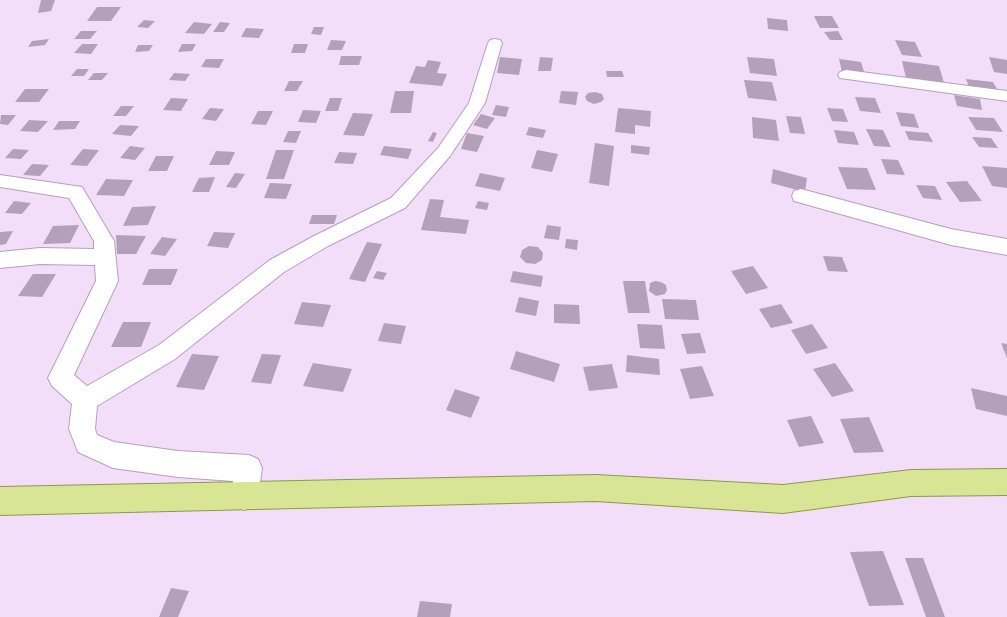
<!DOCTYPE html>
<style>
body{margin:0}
canvas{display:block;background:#f3defa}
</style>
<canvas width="1007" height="617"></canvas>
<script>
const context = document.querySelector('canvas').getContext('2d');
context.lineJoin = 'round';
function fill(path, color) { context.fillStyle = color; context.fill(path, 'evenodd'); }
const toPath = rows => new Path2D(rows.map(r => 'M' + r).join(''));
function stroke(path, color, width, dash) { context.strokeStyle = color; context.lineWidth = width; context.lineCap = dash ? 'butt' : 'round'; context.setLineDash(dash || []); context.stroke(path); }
fill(toPath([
 [41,0,55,0,51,11,38,13],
 [97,7,121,7,111,21,87,21],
 [814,16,832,16,839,28,820,28],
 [767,18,787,20,788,31,768,29],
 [144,20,155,21,148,28,137,27],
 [194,22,212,24,204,34,185,33],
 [220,22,230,23,224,32,213,32],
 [314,27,324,27,321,35,311,34],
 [246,28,264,29,259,38,241,37],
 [81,31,97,31,90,39,74,39],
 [838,31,843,40,830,40,824,32],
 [49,39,45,45,28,47,32,41],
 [331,40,346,41,342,50,327,50],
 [895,40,915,42,922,57,902,55],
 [82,44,98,44,91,54,74,53],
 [182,44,196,44,192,51,178,52],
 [294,44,308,44,305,53,291,53],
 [138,45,153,45,149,51,135,52],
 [341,56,362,56,359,65,339,65],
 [500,57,522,59,519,75,497,73],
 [540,57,553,58,551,71,538,71],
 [747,57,774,59,777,76,750,73],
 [989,57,1007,60,1007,74,994,72],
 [206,59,224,59,219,68,201,67],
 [839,59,861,62,865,75,842,72],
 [428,60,441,62,437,73,447,74,442,86,409,83,416,66,425,67],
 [902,61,939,66,944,83,906,78],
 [77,69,89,69,84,76,71,76],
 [606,71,622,71,624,77,607,77],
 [94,73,108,73,102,80,88,80],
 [174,73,190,74,185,81,169,80],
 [966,79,993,82,997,89,969,87],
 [744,80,772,82,777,101,748,98],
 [289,81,303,81,297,91,284,91],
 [25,89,49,89,39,102,15,102],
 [395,91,414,91,411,113,390,113],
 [561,91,578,92,576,105,559,103],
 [595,92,602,94,604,99,601,102,594,104,587,101,585,97,588,93],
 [954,95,980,99,982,110,957,106],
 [855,97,875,98,881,113,860,111],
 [171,98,188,99,181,111,163,110],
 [330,98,342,98,338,111,325,111],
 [496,105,509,107,506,117,492,115],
 [121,106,134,106,126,116,113,116],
 [210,108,224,109,216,121,202,119],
 [618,108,651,111,650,127,635,125,635,134,615,132],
 [827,108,843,109,848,122,832,121],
 [303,110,321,111,316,123,298,122],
 [258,111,273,111,266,125,251,124],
 [896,112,914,114,919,128,901,126],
 [353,113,373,114,364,136,343,135],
 [481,114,495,118,487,129,473,125],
 [1,115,16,115,8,125,0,124],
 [786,116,801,117,805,134,790,133],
 [752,117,776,120,779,141,753,138],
 [968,117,994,118,1003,132,976,130],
 [29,120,48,121,38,132,20,131],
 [59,121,80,121,75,129,53,130],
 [120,125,139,126,131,136,112,134],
 [529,127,546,130,543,138,526,135],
 [866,129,883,130,891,147,874,146],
 [834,130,854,132,859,145,838,143],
 [288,131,301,131,296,143,283,142],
 [905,131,928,133,933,142,909,140],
 [433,132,437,133,433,142,428,141],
 [467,133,484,136,477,152,461,149],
 [972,137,991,138,998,148,979,147],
 [595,143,614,146,609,186,589,183],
 [631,145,650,147,649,155,631,153],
 [130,146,145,148,135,160,120,158],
 [384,146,412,149,408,159,380,155],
 [13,149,29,150,21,159,5,158],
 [83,149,99,150,87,166,70,165],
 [276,150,294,150,284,179,266,179],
 [537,150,558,154,552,172,531,168],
 [216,151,235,152,229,165,209,165],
 [339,152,357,153,353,164,334,163],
 [156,156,174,156,167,171,148,171],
 [881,159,898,160,905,175,887,174],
 [32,164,49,165,40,176,23,175],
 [982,166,1007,168,1007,188,992,186],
 [838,167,867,168,876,190,847,189],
 [773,169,807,178,805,192,771,183],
 [235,173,245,174,236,188,226,187],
 [480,173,505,178,500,191,475,186],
 [215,177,209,192,192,192,199,178],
 [106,179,133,180,124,196,96,195],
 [967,181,982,201,960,202,946,182],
 [270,183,292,184,286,199,264,198],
 [916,185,935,186,942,200,923,198],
 [430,199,444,200,440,217,469,220,466,234,421,230],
 [14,201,31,203,22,214,5,213],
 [478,201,489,203,487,210,475,208],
 [156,206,148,225,123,226,132,207],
 [312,215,337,215,334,224,309,224],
 [79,225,70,243,43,244,53,226],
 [547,225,561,227,559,240,544,238],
 [13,231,6,244,0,245,0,232],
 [214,232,235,233,228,248,207,246],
 [116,235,146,236,136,254,117,254],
 [162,237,177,239,165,256,150,254],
 [566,239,578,240,577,250,565,248],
 [367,242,382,244,365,282,349,279],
 [529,246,538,247,543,253,542,260,535,264,526,263,520,257,522,250],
 [823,256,842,257,848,272,828,271],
 [753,266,768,288,746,294,731,271],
 [149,269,178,269,171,285,142,285],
 [377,271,387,273,383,280,373,278],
 [513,271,543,276,541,287,510,282],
 [33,274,56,274,42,297,18,296],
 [623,281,645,281,650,313,628,313],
 [655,281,661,282,666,285,667,290,665,294,656,296,649,291,650,283],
 [519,297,539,301,536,316,515,312],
 [662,299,696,300,699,320,665,319],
 [302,302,331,305,323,327,294,324],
 [554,304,579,305,580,324,554,323],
 [781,304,793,323,771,328,759,309],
 [123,322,151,322,141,347,111,347],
 [384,323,406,326,401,344,378,341],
 [637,324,662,325,665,349,640,348],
 [812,324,828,348,806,354,791,330],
 [700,333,706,353,687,354,681,334],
 [1001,343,1007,344,1007,358],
 [516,351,560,364,554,382,510,369],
 [192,354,219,356,204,390,176,387],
 [262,354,281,355,271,384,251,382],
 [627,355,659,359,660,375,626,372],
 [313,363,352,369,343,392,303,386],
 [835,363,854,391,832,397,813,369],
 [612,364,618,388,589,391,583,367],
 [702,366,714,396,690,399,680,369],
 [971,388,1007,396,1007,416,976,409],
 [455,389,480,397,471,418,446,410],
 [811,416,824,443,799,447,787,420],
 [869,417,884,452,854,453,840,419],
 [883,551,904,605,869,606,850,552],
 [905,558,923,558,945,617,926,617],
 [171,588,189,591,178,617,159,617],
 [420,601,452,604,450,617,417,617]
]), '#b5a0bc');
const minor = toPath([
 [495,39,500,40,502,43,485,103,450,156,405,208,328,246,284,272,175,359,97,406,95,429,97,435,114,442,178,451,249,455,258,459,262,468,258,496,254,506,244,510,234,506,230,496,233,481,178,477,113,468,78,452,69,429,72,404,52,386,48,378,96,281,95,265,40,264,0,268,0,252,40,248,94,249,94,241,69,198,0,187,0,175,82,187,114,241,118,281,74,375,87,386,159,345,270,260,314,236,391,198,438,148,469,103,488,43,490,40,495,39],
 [846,70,1007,91,1007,101,840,78,838,75,840,72,846,70],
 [801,189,951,229,1007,239,1007,255,951,245,794,201,792,196,794,191,801,189]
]);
const major = toPath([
 [1007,469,1007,495,911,496,783,513,596,501,0,515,0,487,596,475,783,485,911,470,1007,469]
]);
stroke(minor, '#b5a0bc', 2);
stroke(major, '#8e9a46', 2);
fill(minor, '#fff');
fill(major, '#d7e594');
</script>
